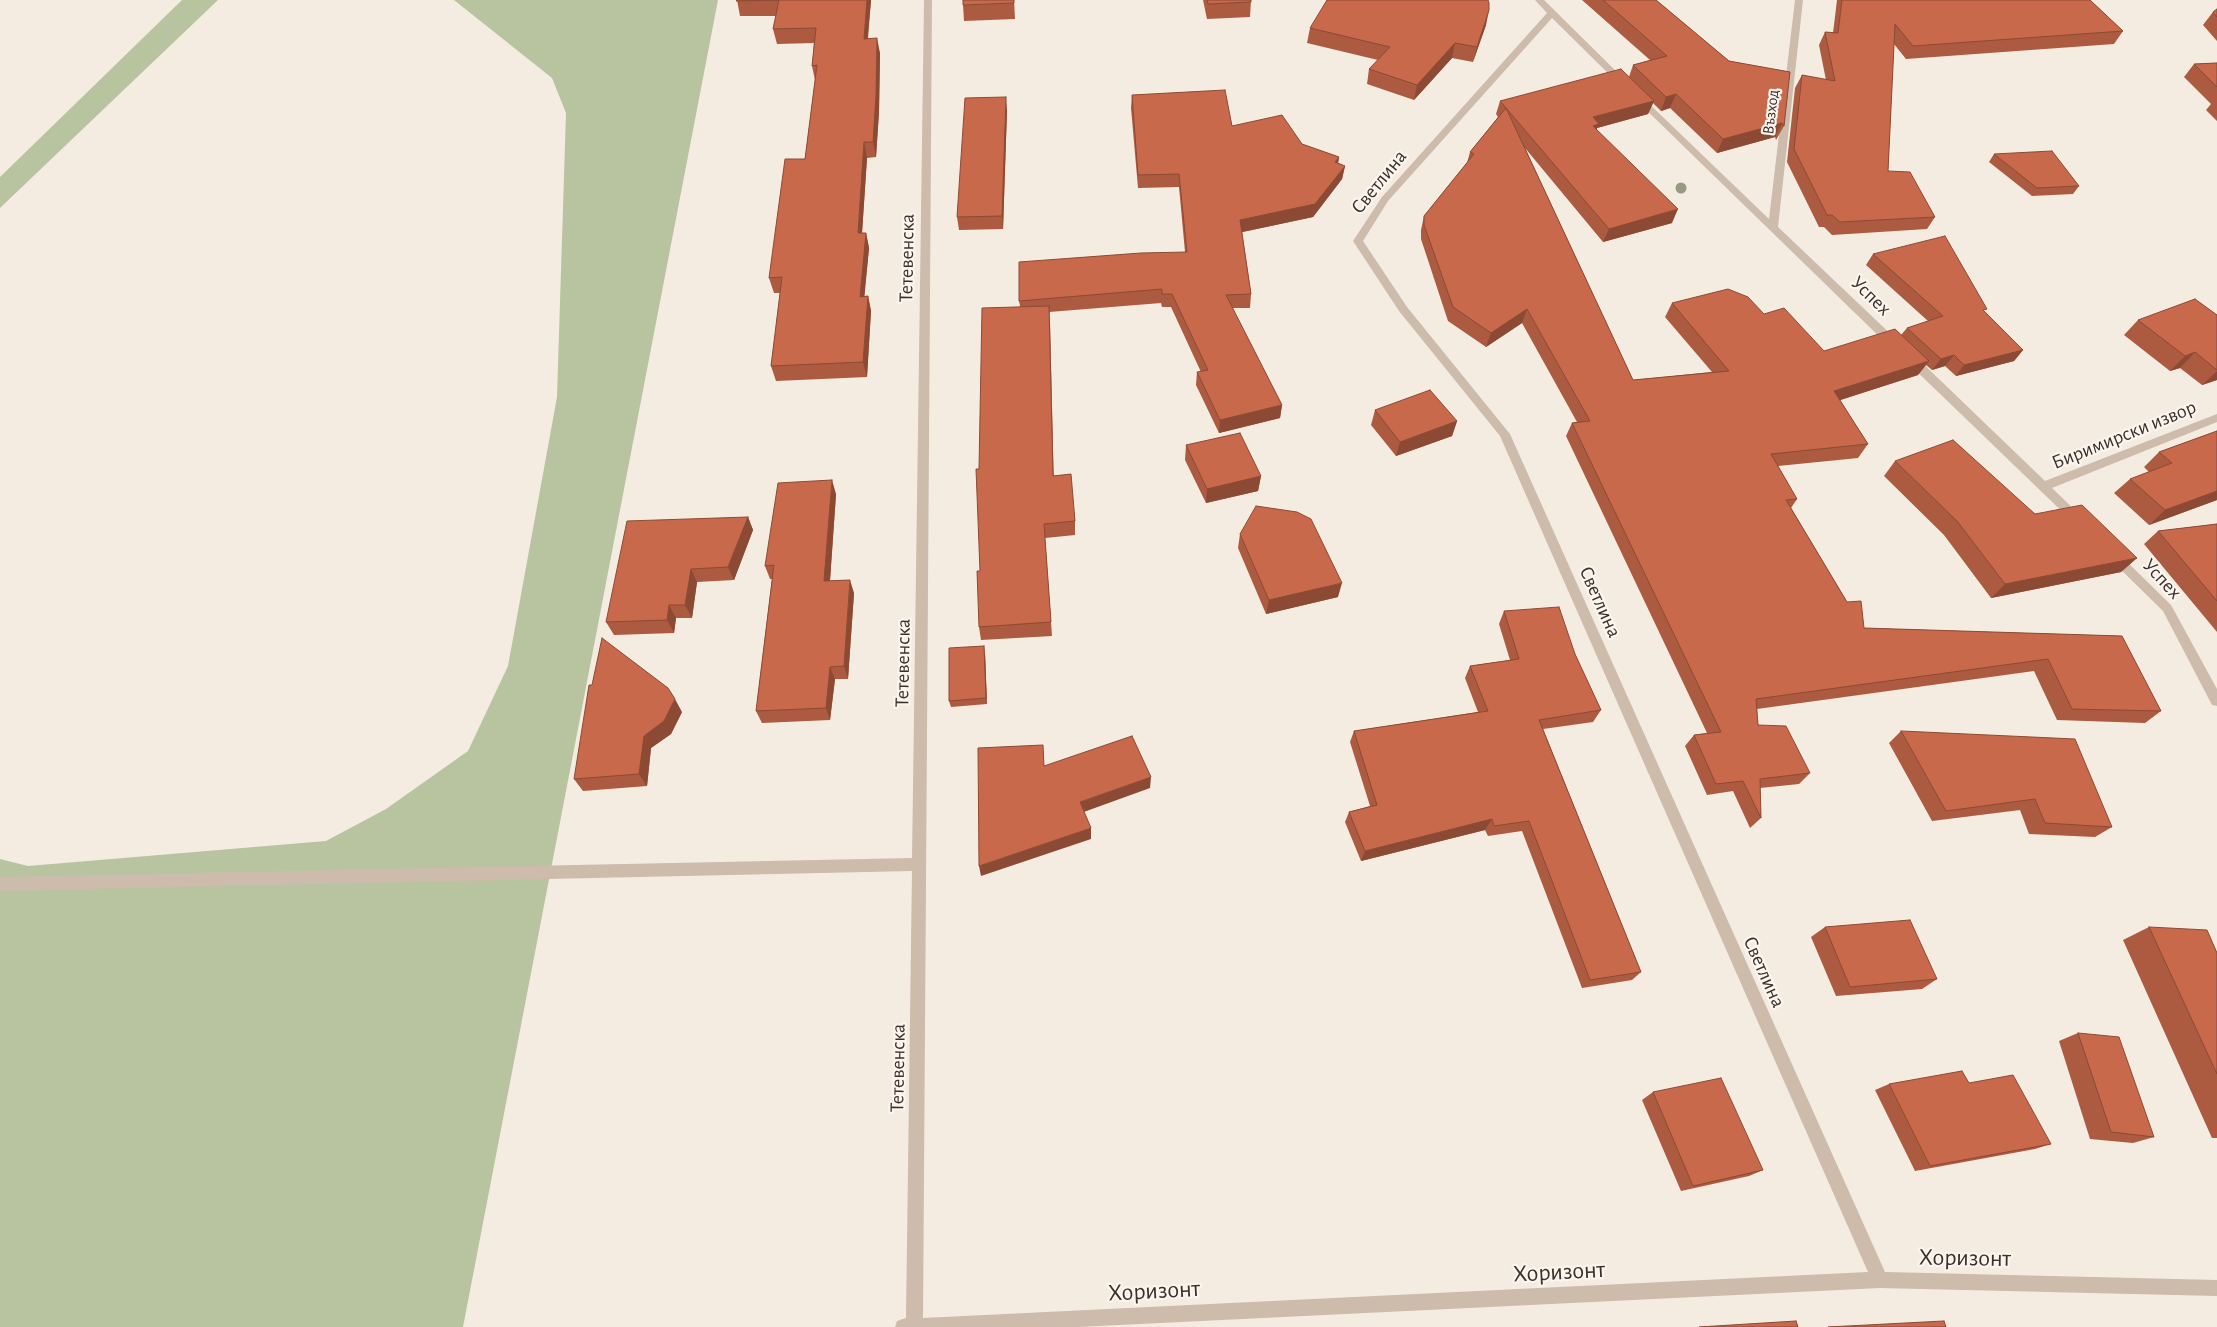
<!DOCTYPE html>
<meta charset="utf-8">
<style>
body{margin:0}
canvas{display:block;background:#f4ebe1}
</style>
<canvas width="2217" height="1327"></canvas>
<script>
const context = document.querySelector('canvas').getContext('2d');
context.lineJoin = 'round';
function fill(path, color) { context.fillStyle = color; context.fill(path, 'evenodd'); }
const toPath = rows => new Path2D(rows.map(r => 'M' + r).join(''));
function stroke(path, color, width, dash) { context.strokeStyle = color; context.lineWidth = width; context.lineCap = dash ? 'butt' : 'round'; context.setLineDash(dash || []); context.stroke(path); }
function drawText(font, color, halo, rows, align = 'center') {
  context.font = font + ' "Alegreya Sans",sans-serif'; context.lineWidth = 4.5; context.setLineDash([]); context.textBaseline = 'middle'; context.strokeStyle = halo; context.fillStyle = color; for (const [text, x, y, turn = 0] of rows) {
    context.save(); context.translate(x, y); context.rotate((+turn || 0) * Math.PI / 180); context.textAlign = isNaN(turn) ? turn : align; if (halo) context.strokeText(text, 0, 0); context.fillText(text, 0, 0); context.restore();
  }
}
fill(toPath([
 [182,0,218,0,0,208,0,177],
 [454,0,718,0,463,1327,0,1327,0,859,28,866,326,841,386,809,468,751,508,666,557,397,566,113,552,78]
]), '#b8c4a0');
fill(toPath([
 [924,0,932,0,923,1318,1868,1272,1500,436,1399,311,1353,241,1382,197,1547,13,1535,0,1544,0,1625,80,1625,84,1619,84,1552,18,1388,201,1363,241,1407,307,1510,434,1885,1272,2217,1280,2217,1296,1880,1288,1078,1327,895,1327,897,1321,906,1318,912,871,0,891,0,877,912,858,924,0],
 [1795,0,1803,0,1778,227,1898,341,1898,347,1890,347,1634,98,1641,96,1769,219,1795,0],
 [1911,355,1915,356,2045,481,2217,414,2217,422,2052,488,2081,516,2083,519,2081,522,2077,523,2073,522,1907,362,1906,359,1911,355],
 [2114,551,2118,553,2171,605,2217,689,2217,706,2212,705,2163,611,2110,559,2108,556,2114,551]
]), '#cdbbac');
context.fillStyle = '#969b7f';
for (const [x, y] of [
 [1681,188]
]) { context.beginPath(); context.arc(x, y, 5.5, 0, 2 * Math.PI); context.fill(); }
fill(toPath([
 [737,0,871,0,868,39,880,53,879,112,876,157,867,158,862,233,866,233,869,248,864,296,868,296,871,311,867,377,776,381,771,366,780,293,774,293,769,278,805,159,815,80,812,66,814,43,777,44,773,29,776,16,740,16],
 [1014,0,1015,19,964,21,963,5],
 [1203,0,1251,0,1250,17,1207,19],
 [1582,0,1656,0,1729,61,1790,72,1784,126,1776,140,1775,137,1717,153,1670,108,1661,111,1653,103,1648,114,1597,128,1597,130,1672,223,1603,242,1525,148,1633,380,1712,372,1665,317,1672,303,1764,314,1824,351,1901,335,1907,328,1928,321,1866,265,1873,254,1985,312,2023,350,2014,361,1956,376,1945,366,1932,370,1926,365,1918,375,1840,400,1868,444,1858,458,1778,466,1797,499,1791,508,1847,602,1864,628,2122,636,2161,711,2145,723,2057,720,2034,671,1757,709,1758,725,1810,773,1799,784,1760,788,1761,818,1750,828,1733,791,1707,795,1685,746,1694,735,1707,733,1566,436,1572,423,1577,422,1522,323,1486,347,1448,321,1421,239,1421,230,1424,216,1467,163,1470,152,1498,117,1496,114,1500,101,1629,77,1633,65,1650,60],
 [1837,0,2090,0,2123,31,2114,44,1906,59,1894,44,1888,171,1935,217,1927,229,1832,235,1824,227,1819,227,1787,162,1795,88,1802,75,1826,80,1819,45,1825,32,1833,33],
 [2217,9,2217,41,2203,25,2213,12],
 [1486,25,1473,62,1452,58,1414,100,1367,84,1369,69,1378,60,1307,43,1310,28],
 [2217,63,2217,121,2206,110,2211,104,2184,77,2194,64],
 [1132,95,1232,126,1302,144,1339,157,1338,163,1345,166,1342,179,1313,217,1242,232,1251,294,1250,308,1232,308,1282,405,1280,418,1219,433,1196,385,1197,372,1201,372,1171,307,1162,307,1161,303,1049,312,1053,476,1075,521,1075,535,1045,538,1052,636,981,640,979,627,980,571,979,469,1020,306,1019,301,1185,252,1179,187,1138,188,1131,108],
 [1007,110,1003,229,959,230,957,217],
 [1994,154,2079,186,2073,194,2032,196,1989,162],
 [2217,315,2217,380,2202,385,2180,368,2170,371,2124,335,2138,320],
 [1375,410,1457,421,1452,436,1396,456,1371,425],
 [2217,431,2217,500,2149,525,2114,493,2130,479,2149,472,2144,467,2159,452],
 [1186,445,1261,476,1258,491,1206,503,1185,460],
 [1895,461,2035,514,2137,558,2121,572,1991,598,1944,535,1884,476],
 [836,494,830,581,854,593,848,679,835,679,830,720,762,723,756,711,772,579,770,579,765,566],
 [748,517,753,530,734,580,697,582,692,618,676,618,674,633,614,635,606,622],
 [2217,524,2217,632,2144,544,2158,531],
 [1240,534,1338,597,1266,614,1238,548],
 [1504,611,1575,654,1601,710,1593,722,1543,729,1641,972,1632,980,1582,988,1522,831,1488,836,1485,830,1361,861,1345,822,1349,812,1370,806,1350,742,1354,731,1478,712,1465,678,1470,666,1510,660,1499,624],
 [985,653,987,704,951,707,949,701],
 [682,712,671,734,651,748,647,786,583,791,574,779],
 [1901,731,2112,827,2095,837,2029,834,2020,810,1932,821,1889,743],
 [1825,927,1937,979,1922,989,1836,996,1811,937],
 [2149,927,2217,953,2217,1138,2212,1138,2123,940],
 [2078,1033,2154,1137,2133,1143,2090,1139,2059,1041],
 [1969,1083,2051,1144,2035,1149,1915,1171,1875,1090,1889,1084],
 [1653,1092,1763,1170,1749,1176,1681,1191,1642,1100]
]), '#ac5a40');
fill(toPath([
 [867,0,871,0,866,54,864,39],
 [1489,10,1486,25,1473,62,1477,47],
 [877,38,880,53,879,112,876,157,873,142],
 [1455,43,1452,58,1414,100,1417,85],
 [1676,94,1670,108,1661,111,1666,97],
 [1006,97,1007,110,1003,229,1002,216],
 [1654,101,1648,114,1597,128,1594,137,1593,117],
 [1782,123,1775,137,1717,153,1723,139],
 [864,142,867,158,861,248,858,233],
 [1339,157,1337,170,1335,162],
 [1345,166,1342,179,1313,217,1238,233,1240,220],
 [1678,209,1672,223,1603,242,1609,229],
 [866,233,869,248,863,312,860,297],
 [868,296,871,311,867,377,863,362],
 [1049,306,1050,321,1054,490,1053,476],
 [1527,309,1522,323,1486,347,1491,333],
 [2023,350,2014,361,1956,376,1964,365],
 [2195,352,2180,368,2170,371,2185,356],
 [1954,355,1945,366,1932,370,1941,359],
 [1929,361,1918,375,1825,405,1834,391],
 [2217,371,2217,380,2202,385],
 [1282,405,1280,418,1219,433,1220,420],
 [1457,421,1452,436,1396,456,1400,442],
 [1261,476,1258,491,1206,503,1207,489],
 [832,480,836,494,829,594,824,581],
 [2217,491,2217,500,2149,525,2165,510],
 [748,517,753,530,734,580,728,567],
 [2137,558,2121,572,1991,598,2005,584],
 [691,569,697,582,692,618,685,605],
 [850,580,854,593,848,679,844,666],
 [1342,583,1338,597,1266,614,1269,600],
 [669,605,676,618,674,633,667,620],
 [984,646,985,653,987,704,986,698],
 [830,667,835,679,830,720,826,708],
 [675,699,682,712,671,734,651,748,647,786,639,774,644,736],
 [1151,777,1150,788,1081,813,1080,802],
 [1492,819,1485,830,1361,861,1365,851],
 [1091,828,1091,839,981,876,979,866]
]), '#8c4a34');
const building = toPath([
 [737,0,867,0,864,39,877,38,876,96,873,142,864,142,858,233,866,233,860,297,868,296,863,362,771,366,782,277,769,278,785,159,805,159,817,65,812,66,816,28,773,29,779,0,736,1,737,0],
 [963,0,1014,0,1014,3,963,5,963,0],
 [1207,0,1251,0,1251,2,1208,4,1207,0],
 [1327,0,1488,0,1489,3,1489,10,1477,47,1455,43,1417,85,1369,69,1390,47,1310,28,1327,0],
 [1603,0,1656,0,1729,61,1790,72,1784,126,1782,123,1723,139,1676,94,1666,97,1633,65,1667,56,1603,0],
 [1842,0,2090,0,2123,31,1913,46,1895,24,1888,171,1910,172,1935,217,1840,222,1832,215,1827,215,1794,149,1802,75,1835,81,1825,32,1838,33,1842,0],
 [2217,9,2217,17,2213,12,2217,9],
 [2217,63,2217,87,2194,64,2217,63],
 [1621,69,1654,101,1593,117,1599,124,1593,126,1678,209,1609,229,1500,101,1621,69],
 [1225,90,1232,126,1282,115,1302,144,1339,157,1335,162,1345,166,1315,204,1240,220,1251,294,1226,295,1282,405,1220,420,1197,372,1208,370,1172,294,1162,294,1162,289,1019,301,1019,262,1141,253,1187,252,1179,174,1138,175,1132,95,1225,90],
 [1006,97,1002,216,957,217,965,98,1006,97],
 [1506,108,1633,380,1729,371,1672,303,1728,289,1748,297,1764,314,1784,308,1824,351,1895,329,1929,361,1834,391,1868,444,1771,454,1797,499,1786,500,1847,602,1861,601,1864,628,2122,636,2161,711,2072,709,2048,659,1756,699,1758,725,1786,726,1810,773,1760,779,1761,818,1743,781,1716,784,1694,735,1721,732,1572,423,1590,421,1527,309,1491,333,1453,307,1424,225,1424,216,1474,154,1470,152,1506,108],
 [2052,151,2079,186,2037,188,1994,154,2052,151],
 [1945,236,1987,309,1983,310,2023,350,1964,365,1954,355,1941,359,1907,328,1943,316,1873,254,1945,236],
 [2195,299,2217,315,2217,370,2195,352,2185,356,2138,320,2195,299],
 [1049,306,1053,476,1071,474,1075,521,1044,524,1051,622,979,627,977,571,980,571,976,469,979,469,982,308,1049,306],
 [1430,390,1457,421,1400,442,1375,410,1430,390],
 [2217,431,2217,491,2165,510,2130,479,2172,463,2159,452,2217,431],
 [1240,433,1261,476,1207,489,1186,445,1240,433],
 [1953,440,2035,514,2082,505,2137,558,2005,584,1957,521,1895,461,1953,440],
 [832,480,824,581,850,580,844,666,830,667,826,708,756,711,774,565,765,566,778,483,832,480],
 [1256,506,1297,512,1311,519,1342,583,1269,600,1240,534,1256,506],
 [748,517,728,567,691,569,685,605,669,605,667,620,606,622,627,521,748,517],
 [2217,524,2217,601,2158,531,2217,524],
 [1559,607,1575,654,1601,710,1539,720,1641,972,1590,980,1529,821,1494,826,1492,819,1365,851,1349,812,1377,805,1354,731,1488,711,1470,666,1519,659,1504,611,1559,607],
 [602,638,668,688,675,699,664,721,644,736,639,774,574,779,589,685,592,685,602,638],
 [984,646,986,698,949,701,949,648,984,646],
 [1901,731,2075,739,2112,827,2045,823,2035,799,1946,811,1901,731],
 [1132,736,1151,777,1080,802,1091,828,979,866,978,748,1043,745,1044,766,1132,736],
 [1910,920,1937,979,1850,987,1825,927,1910,920],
 [2149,927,2207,930,2217,953,2217,1074,2149,927],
 [2078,1033,2119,1037,2154,1137,2111,1132,2078,1033],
 [1962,1071,1969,1083,2013,1075,2051,1144,1930,1166,1889,1084,1962,1071],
 [1721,1078,1763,1170,1693,1186,1653,1092,1721,1078],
 [1796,1321,1798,1327,1699,1327,1796,1321],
 [1944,1321,1946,1327,1828,1327,1944,1321]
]);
fill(building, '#c8694b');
stroke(building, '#8c4a34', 1);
drawText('16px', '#3b302b', '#fbf5ee', [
 ["Възход",1771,112,-83]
]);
drawText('20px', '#3b302b', '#fbf5ee', [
 ["Светлина",1379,182,-51],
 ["Тетевенска",907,258,-89],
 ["Успех",1871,296,44],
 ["Биримирски извор",2124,435,-22],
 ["Успех",2162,579,47],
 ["Светлина",1600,602,66],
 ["Тетевенска",903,663,-89],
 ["Светлина",1764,972,66],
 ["Тетевенска",898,1068,-89]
]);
drawText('24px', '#3b302b', '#fbf5ee', [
 ["Хоризонт",1965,1258,1],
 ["Хоризонт",1559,1272,-3],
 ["Хоризонт",1154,1291,-3]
]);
</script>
